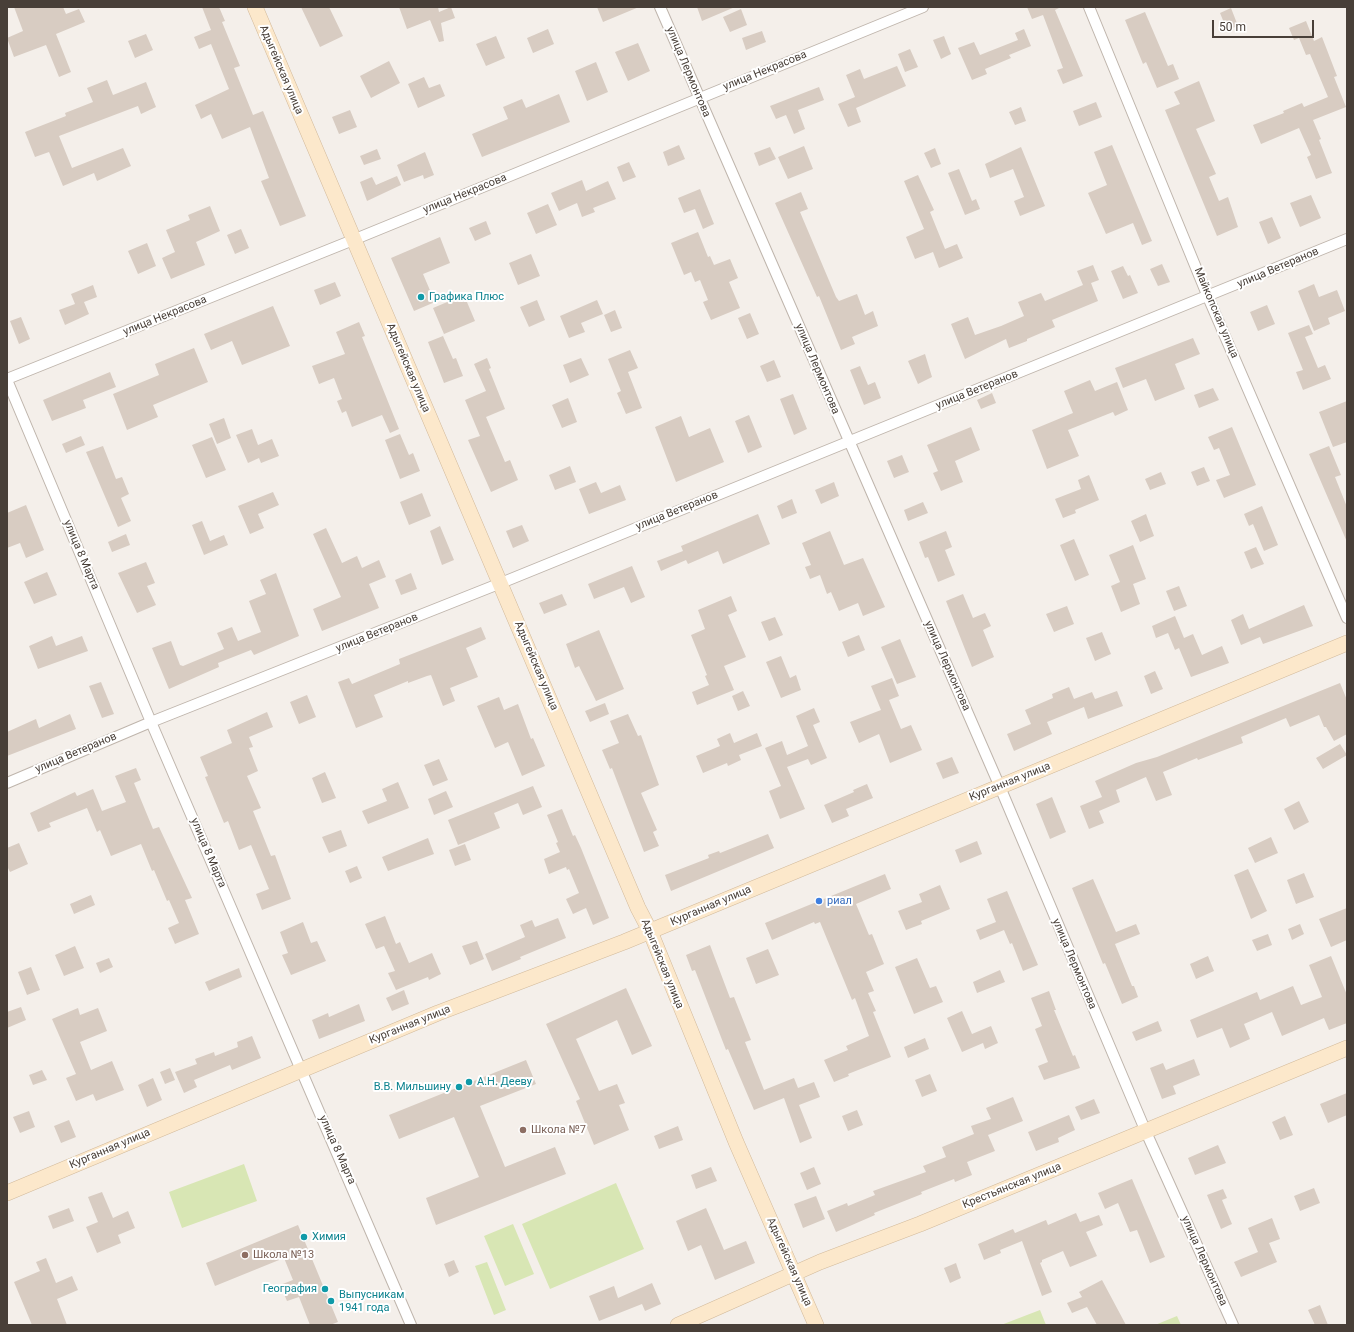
<!DOCTYPE html>
<meta charset="utf-8">
<style>
body{margin:0}
#map{position:relative;width:1354px;height:1332px;overflow:hidden;background:#f4efea;font-family:Roboto,sans-serif}
canvas{display:block}
.frame{position:absolute;inset:0;border:8px solid #483f38;pointer-events:none}
.scale{position:absolute;left:1212px;top:20px;width:102px;height:18px;box-sizing:border-box;border:2px solid #483f38;border-top:0;padding-left:5px;font-size:12px;line-height:14px;white-space:nowrap;color:#483f38;-webkit-text-stroke:3px #fff;paint-order:stroke}
</style>
<div id="map">
<canvas width="1354" height="1332"></canvas>
<div class="frame"></div>
<div class="scale">50 m</div>
</div>
<script>
const context = document.querySelector('canvas').getContext('2d');
context.lineJoin = 'round';
function fill(path, color) { context.fillStyle = color; context.fill(path, 'evenodd'); }
const toPath = rows => new Path2D(rows.map(r => 'M' + r).join(''));
function stroke(path, color, width, dash) { context.strokeStyle = color; context.lineWidth = width; context.lineCap = dash ? 'butt' : 'round'; context.setLineDash(dash || []); context.stroke(path); }
function drawText(font, color, halo, rows, align = 'center') {
  context.font = font + ' Roboto,sans-serif'; context.lineWidth = 4; context.setLineDash([]); context.textBaseline = 'middle'; context.strokeStyle = halo; context.fillStyle = color; for (const [text, x, y, turn = 0] of rows) {
    context.save(); context.translate(x, y); context.rotate((+turn || 0) * Math.PI / 180); context.textAlign = isNaN(turn) ? turn : align; if (halo) context.strokeText(text, 0, 0); context.fillText(text, 0, 0); context.restore();
  }
}
fill(toPath([
 [244,1164,257,1201,182,1228,169,1192],
 [616,1183,644,1249,550,1289,522,1224],
 [513,1224,534,1274,505,1286,484,1236],
 [487,1262,506,1310,494,1315,475,1266],
 [1040,1310,1046,1325,1001,1325],
 [1177,1316,1181,1325,1155,1325]
]), '#d8e6b4');
fill(toPath([
 [14,7,63,7,66,14,79,9,85,22,56,34,71,72,59,77,46,45,14,57,7,38,23,31],
 [202,7,219,7,225,21,222,22,240,66,234,68,253,115,263,111,306,216,280,226,261,181,269,178,250,127,222,139,211,114,201,119,195,105,229,89,211,44,199,49,194,37,211,30],
 [301,7,329,7,343,36,320,47],
 [399,7,438,7,439,12,451,7,455,18,441,23,444,41,439,42,430,20,407,29],
 [597,7,639,7,603,22],
 [697,7,735,7,702,21],
 [1027,7,1061,7,1055,10,1083,76,1063,84,1057,70,1063,68,1043,15,1032,19],
 [1231,8,1238,26,1227,30,1220,13],
 [741,9,747,25,730,32,723,17],
 [1145,12,1168,66,1173,64,1179,79,1157,88,1146,62,1143,64,1125,20],
 [1306,21,1314,41,1322,37,1337,76,1334,77,1346,107,1313,120,1321,139,1319,140,1332,173,1316,179,1307,157,1311,155,1299,128,1261,144,1253,125,1284,113,1283,111,1302,103,1304,107,1328,97,1310,54,1306,55,1299,38,1294,40,1289,28],
 [548,29,554,44,533,53,527,38],
 [1024,29,1031,46,1009,55,1011,58,985,69,987,74,972,80,958,48,974,42,980,55,1018,40,1015,33],
 [762,31,766,42,746,50,742,38],
 [146,34,153,50,135,58,128,41],
 [496,36,505,58,486,66,476,44],
 [944,36,951,54,941,59,933,40],
 [638,43,650,71,628,81,615,52],
 [910,49,918,67,905,72,898,54],
 [389,61,400,83,371,98,360,76],
 [596,62,608,92,587,101,575,71],
 [897,66,906,86,856,108,861,122,848,127,838,104,855,97,846,75,860,69,864,79],
 [424,77,429,88,440,84,445,96,418,108,408,84],
 [107,80,113,95,146,82,156,107,141,114,138,106,59,136,72,168,123,148,131,166,97,181,94,173,63,186,49,152,35,157,25,132,66,116,65,113,93,102,87,88],
 [1199,81,1215,121,1196,129,1216,174,1209,177,1219,201,1228,197,1238,227,1217,236,1165,110,1180,104,1174,92],
 [819,87,824,100,798,110,805,129,794,134,786,115,776,119,770,106],
 [559,94,570,122,482,157,472,134,508,119,503,107,522,99,526,108],
 [1096,102,1102,117,1079,126,1073,111],
 [1021,107,1026,121,1015,125,1009,112],
 [350,110,357,127,339,134,332,117],
 [679,145,685,159,668,166,663,152],
 [1112,145,1152,241,1142,245,1133,223,1106,234,1088,193,1107,185,1094,152],
 [804,146,813,169,788,179,778,157],
 [770,147,776,159,759,166,754,153],
 [1021,147,1045,206,1020,216,1014,201,1024,197,1013,169,990,178,985,164],
 [935,148,941,164,931,168,924,153],
 [377,149,381,159,364,165,360,156],
 [425,152,434,175,424,179,423,175,404,182,397,165],
 [629,162,636,177,623,182,617,167],
 [959,169,972,201,976,199,980,209,965,215,948,173],
 [918,175,934,210,930,212,945,249,957,244,963,258,939,268,933,252,915,259,906,237,924,229,904,181],
 [397,176,401,185,367,201,360,182,372,177,376,185],
 [582,180,586,191,608,181,616,199,593,208,595,212,582,217,577,203,559,211,551,193],
 [700,189,714,224,703,229,695,209,684,213,678,198],
 [801,192,808,209,800,212,836,297,839,301,857,294,865,315,873,311,878,326,852,337,855,344,841,350,819,296,817,297,775,203],
 [1311,195,1321,218,1300,227,1290,203],
 [548,204,557,225,536,234,527,213],
 [210,206,220,231,196,242,205,265,171,279,162,258,175,252,166,230,190,220,188,215],
 [1272,217,1281,238,1268,244,1259,222],
 [486,221,491,234,475,241,469,228],
 [241,229,249,248,235,254,227,235],
 [698,232,708,257,710,256,714,265,730,259,738,278,729,282,740,308,711,320,703,302,708,300,700,280,695,282,691,272,684,275,671,243],
 [440,237,450,263,423,274,435,302,414,311,391,258],
 [147,243,156,266,138,274,128,251],
 [531,254,540,276,518,285,509,263],
 [1162,264,1170,282,1158,286,1150,269],
 [1093,265,1099,280,1091,283,1098,301,1052,320,1055,327,1027,339,1027,341,1009,348,1006,339,965,359,951,324,968,317,975,335,1001,326,1024,316,1018,302,1041,293,1045,301,1083,285,1077,271],
 [1123,266,1128,276,1130,275,1138,293,1123,299,1111,271],
 [335,282,341,296,320,305,314,290],
 [1314,284,1319,297,1337,290,1345,311,1328,318,1330,324,1314,331,1298,291],
 [93,285,97,297,84,302,89,314,65,325,59,310,75,304,71,294],
 [464,295,475,321,444,334,433,308],
 [537,300,545,320,529,327,520,307],
 [597,300,603,314,581,323,585,332,569,338,560,316],
 [1267,305,1275,324,1258,331,1250,312],
 [273,306,290,346,242,365,232,341,211,350,204,334],
 [615,310,622,328,611,332,604,315],
 [750,313,759,334,747,339,738,318],
 [21,317,30,339,19,344,10,321],
 [359,322,365,336,362,337,399,429,390,433,382,415,352,427,346,411,342,413,337,401,342,399,334,378,319,384,312,366,345,354,336,332],
 [1309,325,1313,334,1305,337,1318,368,1325,365,1331,379,1303,390,1296,372,1303,370,1288,333],
 [443,336,453,359,456,358,463,376,444,383,428,342],
 [1193,338,1200,354,1175,364,1185,389,1155,401,1146,379,1123,388,1115,368],
 [194,348,208,382,153,405,158,417,127,430,113,394,159,375,155,364],
 [630,350,638,368,628,372,642,408,626,414,617,393,621,391,608,359],
 [925,354,932,377,918,384,908,361],
 [487,358,491,368,489,369,505,409,486,417,505,462,510,460,518,480,491,492,468,440,480,436,465,400,486,391,474,364],
 [581,358,589,375,570,383,563,365],
 [774,360,781,377,767,382,760,366],
 [860,366,868,385,875,382,881,398,864,405,850,370],
 [110,372,116,387,83,400,86,408,52,421,43,400],
 [1090,380,1095,391,1117,382,1128,410,1115,416,1113,412,1068,430,1079,456,1047,469,1032,430,1073,413,1064,391],
 [1213,388,1219,400,1199,408,1194,395],
 [992,393,996,403,981,409,977,400],
 [793,394,807,429,794,435,780,399],
 [568,398,577,422,562,428,552,405],
 [1347,401,1347,442,1333,447,1319,412],
 [749,415,762,447,748,453,735,421],
 [681,416,689,437,710,428,724,462,676,482,655,427],
 [224,418,231,438,217,444,209,424],
 [971,427,980,450,955,461,963,482,941,491,933,473,938,471,927,445],
 [1232,427,1256,485,1224,498,1216,480,1230,475,1219,448,1214,450,1208,437],
 [252,429,258,445,272,439,279,456,261,463,259,458,248,463,236,435],
 [400,434,409,455,413,453,420,471,400,479,385,440],
 [81,436,85,445,66,453,62,444],
 [212,437,226,470,206,478,192,445],
 [103,446,116,479,122,477,129,494,121,498,131,521,118,527,86,452],
 [1329,446,1341,475,1335,477,1347,507,1347,542,1309,454],
 [902,455,909,472,894,478,887,461],
 [570,466,576,482,555,490,549,475],
 [1204,467,1210,481,1197,486,1191,472],
 [1161,472,1166,484,1150,490,1145,479],
 [1089,475,1099,500,1075,510,1076,513,1063,518,1055,499,1081,489,1078,480],
 [596,482,601,493,620,485,626,500,589,514,579,489],
 [834,482,839,496,821,504,815,490],
 [273,492,279,505,258,514,264,528,250,534,238,506],
 [422,493,431,516,409,525,400,502],
 [792,499,797,513,782,519,777,506],
 [923,502,928,513,908,521,904,510],
 [26,505,44,550,26,558,20,543,7,548,7,513],
 [1262,506,1278,545,1264,551,1253,524,1249,526,1244,514],
 [758,514,770,544,723,564,718,551,688,564,686,560,661,571,657,561,683,551,681,546],
 [1146,514,1154,536,1140,542,1131,521],
 [202,521,210,541,224,535,228,545,204,555,192,525],
 [522,525,529,541,513,548,506,531],
 [440,526,454,560,442,565,430,531],
 [326,528,342,563,357,556,362,568,379,560,386,577,369,584,379,608,322,631,313,609,341,597,313,534],
 [830,531,844,565,863,558,885,607,863,616,858,603,839,611,831,592,827,594,820,575,810,579,805,567,811,565,802,543],
 [946,531,952,547,945,550,955,575,938,582,928,557,925,558,919,542],
 [126,534,130,545,112,552,108,542],
 [1074,539,1089,575,1075,581,1060,545],
 [1133,545,1146,579,1133,584,1140,604,1121,612,1111,586,1120,582,1109,555],
 [1256,547,1264,564,1251,569,1244,552],
 [146,562,155,583,147,586,156,605,137,613,118,573],
 [632,566,645,597,631,603,624,587,594,599,588,584],
 [47,572,57,595,34,604,24,582],
 [276,573,299,636,254,655,251,650,218,663,219,667,169,689,152,648,171,641,180,665,183,666,224,649,217,633,232,627,238,641,261,632,249,601,266,594,260,580],
 [411,573,417,589,401,595,395,580],
 [1179,586,1187,606,1174,611,1166,591],
 [562,594,567,605,544,614,539,603],
 [963,594,973,618,985,613,991,626,983,630,994,657,972,667,946,601],
 [731,596,737,611,728,615,746,657,724,666,734,690,697,705,692,692,709,685,705,676,707,675,691,635,705,629,698,610],
 [1304,605,1313,626,1263,644,1260,637,1241,645,1231,620,1243,614,1249,629],
 [1067,606,1074,624,1054,632,1046,614],
 [1175,616,1184,638,1193,634,1202,655,1222,646,1229,663,1191,677,1179,648,1175,650,1168,633,1156,638,1152,626],
 [775,617,783,635,769,641,761,622],
 [481,627,486,639,466,648,478,677,450,688,455,701,443,706,431,675,427,676,408,683,408,681,374,695,383,717,356,728,338,682,349,678,352,684,400,664,399,659],
 [599,630,624,689,596,701,579,666,575,668,566,644],
 [1102,632,1111,654,1095,661,1086,638],
 [859,635,865,650,848,657,842,642],
 [52,636,56,646,82,636,88,651,38,669,29,646],
 [900,639,916,677,897,684,881,647],
 [781,656,790,678,796,675,801,690,781,698,766,662],
 [1155,671,1163,689,1151,694,1144,676],
 [892,678,899,696,889,700,901,729,911,725,922,750,890,763,879,734,859,743,850,722,881,710,871,686],
 [101,682,114,714,102,718,89,686],
 [1340,683,1347,700,1347,734,1334,741,1326,727,1324,727,1319,715,1290,727,1286,718,1241,737,1243,743,1198,760,1197,758,1163,772,1172,795,1156,801,1146,777,1116,790,1120,802,1099,811,1104,823,1089,829,1080,806,1102,797,1095,781,1136,763,1157,757],
 [1069,687,1074,699,1092,692,1095,699,1117,691,1123,706,1088,719,1084,707,1047,722,1052,734,1014,751,1007,734,1031,724,1025,710,1053,698,1052,694],
 [743,691,750,706,738,711,732,696],
 [307,695,316,717,299,724,290,702],
 [499,697,504,710,518,704,531,739,533,738,545,766,522,776,508,742,495,748,477,706],
 [605,703,609,714,590,722,585,711],
 [814,708,820,722,813,725,827,758,811,765,808,759,787,767,805,809,780,819,769,791,781,786,765,748,782,741,787,755,808,746,796,716],
 [267,712,273,727,249,737,253,747,249,748,258,771,247,776,261,808,253,811,271,856,275,855,291,899,262,910,256,894,269,889,251,845,239,850,228,821,224,823,205,777,208,776,200,757,232,743,227,730],
 [70,714,76,729,7,756,7,732,36,719,39,728],
 [628,714,638,736,641,735,659,785,641,793,657,830,653,832,659,846,644,852,612,768,610,769,602,750,619,743,610,721],
 [730,733,734,743,757,733,762,746,739,755,741,760,728,766,727,763,703,773,696,756,720,746,717,739],
 [1340,744,1347,755,1323,769,1316,758],
 [952,757,959,773,943,779,936,763],
 [439,759,448,780,433,786,424,765],
 [136,768,141,780,134,783,153,829,159,827,192,898,185,900,199,934,175,944,168,928,179,923,169,900,167,901,154,870,152,871,141,844,111,856,100,830,97,832,87,808,49,823,51,827,38,832,30,813,75,792,77,796,93,789,102,811,126,802,115,776],
 [325,772,336,798,322,803,312,778],
 [398,782,409,808,368,824,362,811,387,801,382,789],
 [867,784,873,798,846,809,849,816,832,823,824,805,854,792,853,790],
 [533,786,542,807,523,815,518,803,494,813,500,828,458,845,448,820],
 [446,791,453,807,434,815,428,799],
 [1052,797,1066,832,1050,839,1036,804],
 [1299,801,1309,822,1294,830,1284,809],
 [562,809,573,836,575,835,581,848,609,918,593,925,586,908,573,914,566,899,579,893,569,869,567,870,566,867,549,874,544,859,560,852,556,843,558,842,547,815],
 [341,830,347,846,329,853,322,837],
 [768,834,774,848,671,891,665,875,709,858,708,855,719,851,720,853],
 [1271,837,1278,853,1255,863,1248,848],
 [428,838,434,854,388,871,382,857],
 [977,841,982,854,960,863,955,850],
 [19,843,28,864,10,872,7,866,7,848],
 [465,844,471,860,455,866,449,850],
 [357,866,362,878,350,883,345,871],
 [1248,869,1267,911,1251,919,1234,875],
 [1304,873,1314,897,1296,904,1287,880],
 [885,874,891,889,856,904,869,935,872,934,884,964,866,972,874,991,868,993,876,1011,873,1012,891,1057,848,1074,849,1076,834,1082,824,1060,848,1050,846,1046,869,1036,855,998,852,1000,820,922,815,924,814,922,772,940,765,923],
 [1093,879,1116,932,1136,924,1140,934,1115,944,1132,986,1134,986,1138,997,1122,1004,1105,963,1103,964,1072,888],
 [940,885,950,909,921,921,922,924,906,930,898,911,922,902,919,894],
 [1007,891,1038,965,1023,971,1012,943,1010,944,1004,930,980,940,976,930,996,922,987,899],
 [91,895,95,905,74,914,70,904],
 [1347,908,1347,940,1331,947,1319,919],
 [385,916,396,944,400,942,409,963,432,953,441,974,429,980,428,977,396,990,388,973,395,971,384,946,376,949,365,924],
 [558,918,566,938,520,957,521,959,492,971,485,954,525,937,520,925,532,920,535,927],
 [303,922,311,943,317,941,326,961,291,975,282,955,288,953,280,932],
 [1300,924,1304,934,1292,940,1288,929],
 [1268,934,1272,945,1257,951,1252,940],
 [477,941,484,959,470,965,462,946],
 [710,945,730,998,734,997,751,1040,745,1042,764,1090,794,1078,798,1088,814,1082,820,1097,799,1105,812,1138,800,1143,784,1098,754,1110,728,1049,726,1050,695,970,692,971,686,955],
 [75,946,84,968,64,976,55,955],
 [768,949,779,975,756,984,746,958],
 [1208,956,1214,971,1196,979,1190,964],
 [1331,956,1347,995,1347,1023,1329,1030,1324,1018,1282,1036,1272,1012,1244,1024,1250,1039,1230,1048,1222,1028,1197,1038,1190,1020,1257,992,1260,1000,1293,986,1301,1005,1322,997,1309,965],
 [109,958,113,967,100,973,96,963],
 [917,958,930,988,936,986,943,1002,914,1014,895,967],
 [31,967,40,990,27,995,18,972],
 [239,968,242,977,209,991,205,982],
 [1000,970,1005,982,977,993,973,982],
 [626,988,652,1046,632,1055,617,1020,576,1039,599,1091,617,1084,625,1103,619,1105,629,1130,594,1145,576,1101,580,1099,546,1024],
 [404,990,409,1004,392,1011,386,998],
 [1049,991,1056,1010,1054,1010,1073,1056,1075,1055,1080,1068,1044,1080,1038,1066,1048,1062,1035,1029,1042,1026,1031,998],
 [359,1004,365,1021,319,1039,312,1020,328,1013,329,1017],
 [21,1007,26,1020,7,1028,7,1012],
 [78,1008,80,1015,98,1008,107,1031,80,1042,91,1070,112,1061,124,1090,96,1101,93,1094,76,1101,66,1078,76,1074,52,1019],
 [962,1011,972,1034,991,1026,998,1043,985,1049,983,1043,962,1052,947,1018],
 [1158,1021,1162,1031,1136,1041,1132,1032],
 [252,1036,261,1058,232,1070,230,1065,194,1080,197,1087,184,1093,175,1072,197,1064,195,1059,214,1052,215,1056,238,1047,237,1042],
 [925,1038,929,1049,908,1058,904,1047],
 [1194,1059,1200,1075,1173,1086,1176,1094,1162,1099,1150,1068,1163,1063,1166,1070],
 [526,1060,536,1084,480,1106,505,1167,555,1147,566,1174,436,1225,426,1198,479,1177,454,1117,399,1139,389,1115],
 [170,1068,175,1080,165,1084,160,1072],
 [42,1070,47,1080,33,1085,29,1075],
 [930,1074,937,1091,922,1097,915,1080],
 [153,1078,162,1100,147,1107,138,1085],
 [1347,1093,1347,1115,1328,1123,1320,1104],
 [1013,1097,1023,1121,988,1135,995,1151,967,1162,972,1175,955,1182,954,1179,921,1192,922,1194,874,1213,875,1215,836,1232,827,1211,847,1203,848,1206,875,1195,873,1191,926,1172,923,1166,946,1157,942,1147,974,1134,971,1126,991,1119,986,1108],
 [1094,1099,1100,1113,1081,1120,1075,1107],
 [857,1110,863,1125,848,1131,842,1116],
 [29,1111,35,1127,20,1133,13,1117],
 [1069,1115,1075,1130,1058,1138,1059,1142,1036,1151,1028,1132],
 [1285,1116,1293,1135,1280,1140,1272,1122],
 [69,1120,76,1137,61,1143,54,1126],
 [678,1126,683,1140,659,1149,654,1136],
 [1218,1145,1226,1163,1195,1175,1188,1158],
 [711,1167,717,1181,696,1189,691,1175],
 [814,1167,821,1184,807,1190,800,1173],
 [1132,1179,1165,1257,1150,1263,1137,1230,1130,1232,1118,1203,1105,1209,1098,1193],
 [1314,1188,1320,1203,1300,1211,1294,1196],
 [1223,1189,1227,1198,1222,1200,1232,1224,1221,1229,1207,1195],
 [102,1192,113,1218,128,1211,135,1228,118,1235,121,1243,97,1253,86,1227,98,1222,88,1197],
 [816,1196,825,1219,803,1228,794,1204],
 [69,1208,74,1221,53,1229,48,1216],
 [706,1208,724,1250,746,1241,755,1263,715,1280,701,1245,688,1251,676,1221],
 [1076,1213,1080,1222,1099,1215,1103,1225,1086,1232,1097,1256,1070,1267,1063,1251,1042,1260,1042,1262,1040,1263,1052,1292,1042,1296,1022,1241,1000,1250,1001,1253,984,1260,978,1244,1013,1229,1015,1233,1046,1220,1048,1225],
 [1272,1218,1280,1239,1269,1243,1277,1262,1241,1277,1234,1262,1258,1252,1248,1228],
 [298,1225,338,1322,330,1325,310,1325,299,1297,287,1301,280,1285,293,1280,284,1258,215,1286,206,1263],
 [46,1258,56,1283,72,1276,78,1290,57,1299,67,1325,32,1325,14,1282,40,1271,36,1262],
 [454,1260,459,1272,449,1277,444,1264],
 [956,1263,961,1278,950,1283,944,1268],
 [1102,1280,1126,1325,1097,1325,1087,1307,1072,1313,1067,1303,1082,1297,1079,1292],
 [652,1283,661,1304,645,1311,642,1304,599,1321,589,1296,614,1286,618,1298],
 [1320,1305,1328,1325,1315,1325,1308,1310]
]), '#d8ccc2');
const street = toPath([
 [660,7,1000,787,1146,1132,1233,1325],
 [1089,7,1208,297,1347,618],
 [7,379,353,240,923,7],
 [7,380,151,722,411,1325],
 [7,783,151,722,501,583,1347,239]
]);
const secondary = toPath([
 [255,7,638,908,650,931,736,1142,816,1325],
 [7,1193,438,1013,624,942,1347,643],
 [678,1325,820,1262,920,1224,1347,1048]
]);
stroke(street, '#bfb5ac', 12);
stroke(secondary, '#d2ba9b', 16);
stroke(street, '#fff', 10);
stroke(secondary, '#fce8cb', 15);
for (const [x, y, r, color] of [
 [421,297,4,"#0f9aa8"],
 [819,901,4,"#3f7fe0"],
 [469,1082,4,"#0f9aa8"],
 [459,1087,4,"#0f9aa8"],
 [523,1130,4,"#8d6e63"],
 [304,1237,4,"#0f9aa8"],
 [245,1255,4,"#8d6e63"],
 [325,1289,4,"#0f9aa8"],
 [331,1301,4,"#0f9aa8"]
]) { const dot = new Path2D(); dot.arc(x, y, r, 0, 2 * Math.PI); context.fillStyle = color; context.fill(dot); stroke(dot, '#fff', 1.5); }
drawText('11px', '#483f38', '#fff', [
 ["Адыгейская улица",281,70,67],
 ["улица Некрасова",765,71,-22],
 ["улица Лермонтова",688,72,67],
 ["улица Некрасова",465,194,-22],
 ["улица Ветеранов",1278,268,-23],
 ["Майкопская улица",1216,313,67],
 ["улица Некрасова",165,316,-22],
 ["Адыгейская улица",408,368,67],
 ["улица Лермонтова",817,369,67],
 ["улица Ветеранов",977,390,-22],
 ["улица Ветеранов",677,511,-22],
 ["улица 8 Марта",81,555,67],
 ["улица Ветеранов",377,633,-22],
 ["Адыгейская улица",536,666,67],
 ["улица Лермонтова",947,666,66],
 ["улица Ветеранов",76,753,-23],
 ["Курганная улица",1010,782,-22],
 ["улица 8 Марта",208,853,67],
 ["Курганная улица",711,906,-23],
 ["Адыгейская улица",662,964,68],
 ["улица Лермонтова",1074,964,67],
 ["Курганная улица",410,1025,-22],
 ["Курганная улица",110,1149,-23],
 ["улица 8 Марта",337,1150,66],
 ["Крестьянская улица",1012,1186,-22],
 ["улица Лермонтова",1204,1261,66],
 ["Адыгейская улица",789,1262,66]
]);
drawText('11px', '#0d838f', '#fff', [
 ["Графика Плюс",429,297],
 ["А.Н. Дееву",477,1082],
 ["В.В. Мильшину",451,1087,"right"],
 ["Химия",312,1237],
 ["География",317,1289,"right"],
 ["Выпусникам",339,1295],
 ["1941 года",339,1308]
], 'left');
drawText('11px', '#366cbe', '#fff', [
 ["риал",827,901]
], 'left');
drawText('11px', '#785e54', '#fff', [
 ["Школа №7",531,1130],
 ["Школа №13",253,1255]
], 'left');
</script>
